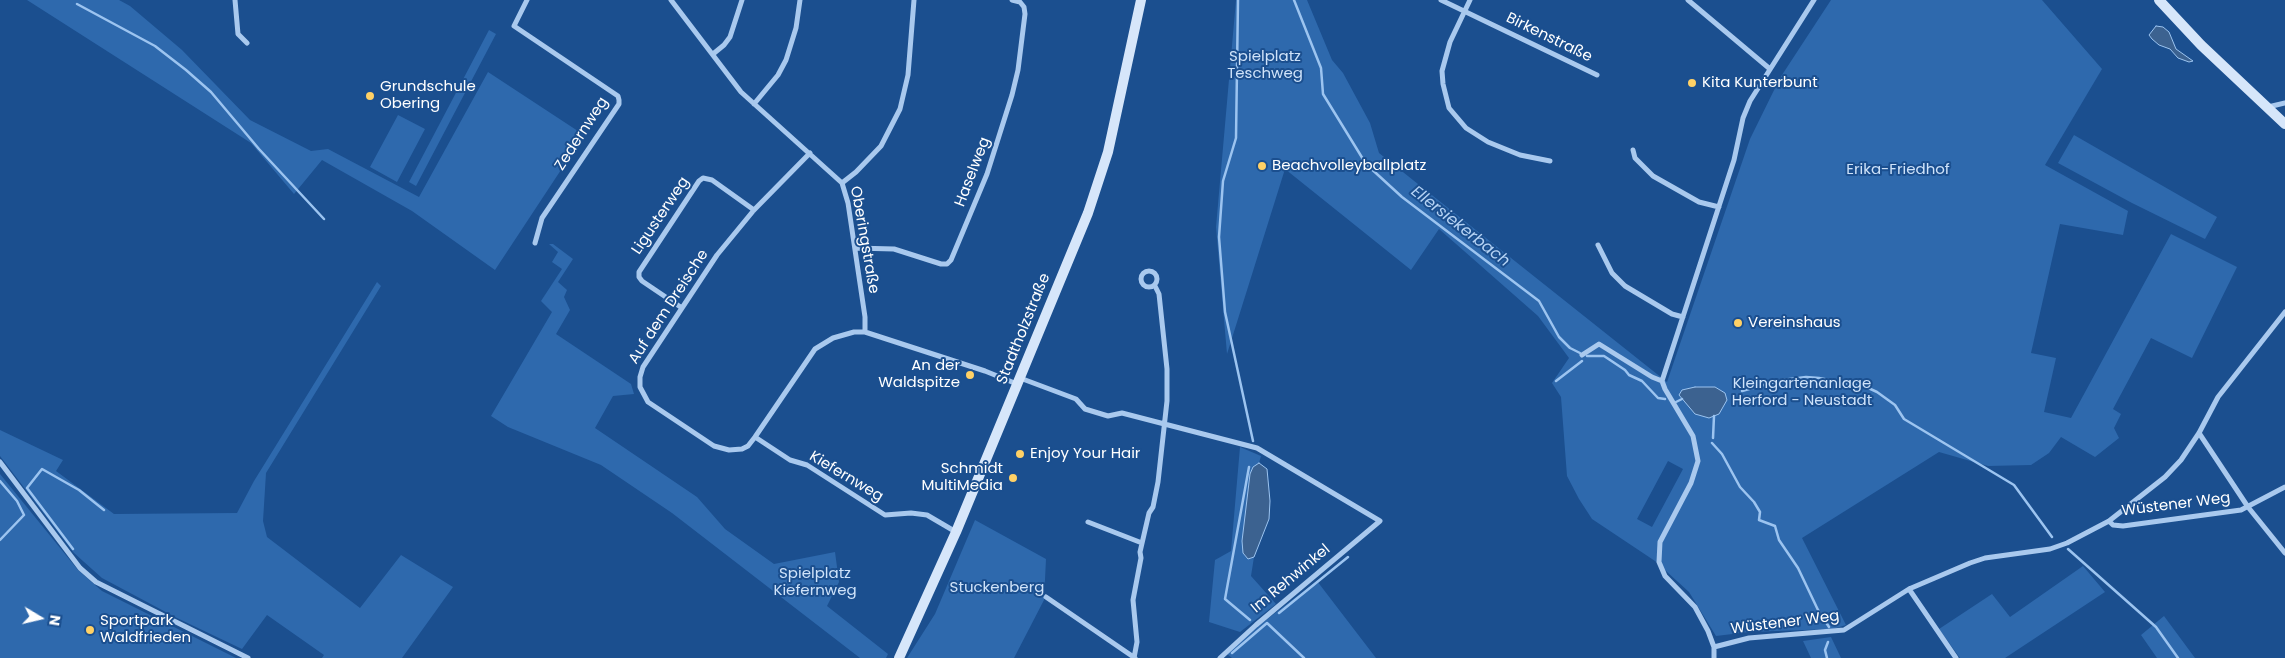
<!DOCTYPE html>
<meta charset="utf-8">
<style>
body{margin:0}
#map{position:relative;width:2285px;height:658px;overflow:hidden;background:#1b4f8f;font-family:Poppins,sans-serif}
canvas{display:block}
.north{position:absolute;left:15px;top:593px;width:50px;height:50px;-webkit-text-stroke:4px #1b4f8f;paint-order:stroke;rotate:99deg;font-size:14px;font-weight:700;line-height:20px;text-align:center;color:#fff}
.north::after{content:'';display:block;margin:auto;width:18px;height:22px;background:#fff;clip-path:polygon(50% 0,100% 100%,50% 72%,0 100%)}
</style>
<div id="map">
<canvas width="2285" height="658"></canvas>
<div class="north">N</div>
</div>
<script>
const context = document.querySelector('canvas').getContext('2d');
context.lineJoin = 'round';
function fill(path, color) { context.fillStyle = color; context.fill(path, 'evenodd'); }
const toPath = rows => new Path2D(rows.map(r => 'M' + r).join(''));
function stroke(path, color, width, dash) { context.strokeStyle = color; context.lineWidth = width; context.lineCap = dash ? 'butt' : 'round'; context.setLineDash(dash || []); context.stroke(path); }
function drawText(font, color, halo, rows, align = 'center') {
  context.font = font + ' Poppins,sans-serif'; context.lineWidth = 4; context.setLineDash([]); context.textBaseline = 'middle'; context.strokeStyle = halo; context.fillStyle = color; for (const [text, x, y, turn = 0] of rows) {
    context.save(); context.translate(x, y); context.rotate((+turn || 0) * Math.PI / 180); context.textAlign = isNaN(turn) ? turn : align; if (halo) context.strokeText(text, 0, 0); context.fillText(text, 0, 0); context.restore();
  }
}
fill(toPath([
 [27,0,119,0,130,6,182,50,250,120,311,151,328,149,419,197,488,72,584,135,495,270,412,211,322,160,294,194,251,143],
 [1236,0,1307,0,1332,60,1343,73,1370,123,1379,153,1667,382,1750,139,1780,78,1831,0,2042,0,2102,69,2045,165,2128,211,2123,235,2060,224,2031,353,2056,358,2044,412,2071,418,2171,234,2237,267,2192,358,2151,338,2113,409,2121,414,2114,428,2119,438,2095,457,2061,437,2049,453,2031,465,1988,466,1939,452,1802,538,1846,625,1833,629,1749,632,1716,636,1689,592,1655,561,1592,519,1579,499,1567,476,1561,397,1552,383,1569,358,1538,316,1439,229,1411,270,1285,169,1227,354,1216,227],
 [1668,461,1683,469,1652,527,1637,519],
 [489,30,496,34,416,186,409,182],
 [398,115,425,129,397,182,370,167],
 [2074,135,2217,217,2205,239,2132,203,2058,163],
 [549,244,553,244,573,259,558,282,567,290,564,297,570,310,556,334,631,384,634,394,613,396,595,428,697,497,725,529,774,564,835,552,839,582,827,606,888,654,886,658,860,658,672,513,601,465,508,427,491,416,552,312,541,301,562,269,552,262,558,252],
 [377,282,381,286,266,473,263,521,267,537,360,608,401,555,453,587,402,658,322,658,324,655,267,615,242,649,177,618,102,578,74,553,0,456,0,430,63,460,56,471,114,514,237,513,254,481],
 [1240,447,1261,456,1259,463,1253,467,1250,474,1243,553,1248,559,1254,557,1251,576,1276,604,1240,632,1209,622,1215,560,1231,551],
 [0,474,78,570,102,591,236,658,0,658],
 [975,520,1046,559,1044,600,1014,658,907,658,935,614],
 [2083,566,2105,592,2005,658,1960,658,1939,629,1992,594,2010,617],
 [1317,581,1376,658,1232,658,1227,654,1245,636],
 [2164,616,2195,658,2157,658,2141,635],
 [1831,637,1841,658,1811,658,1803,641]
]), '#2e69ad');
const water = toPath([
 [2156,26,2163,27,2169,32,2176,49,2193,61,2189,62,2178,58,2170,49,2159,45,2152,39,2149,35,2156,26],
 [1695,387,1715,387,1725,393,1727,400,1719,414,1709,418,1695,414,1679,395,1682,390,1695,387],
 [1259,463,1267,469,1270,501,1269,519,1254,557,1248,559,1243,553,1242,541,1250,474,1253,467,1259,463]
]);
fill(water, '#3c6290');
stroke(water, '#9cc4f0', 1);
stroke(toPath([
 [1238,0,1236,138,1223,181,1219,237,1225,312,1253,441],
 [1294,0,1321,68,1323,94,1366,164,1402,197,1539,301,1559,337,1570,348,1580,353],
 [77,4,155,46,186,70,211,92,259,149,324,219],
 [1587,356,1604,356,1625,370,1629,375,1642,381,1658,398,1665,399],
 [1556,381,1582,361],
 [1864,386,1877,392,1895,405,1904,419,2014,485,2052,537],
 [1742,391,1782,380,1806,377,1819,378,1861,386],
 [1676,402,1682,399],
 [1713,438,1714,416],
 [1712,443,1722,454,1740,487,1754,502,1760,512,1759,520,1775,526,1779,540,1798,568,1818,610,1829,627],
 [1249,467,1225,599,1250,620],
 [0,481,17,501,24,515,0,540],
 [73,549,27,488,42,469,79,490,104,510],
 [2068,549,2156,627,2178,658],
 [1279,613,1348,557],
 [1232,653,1267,623,1304,658],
 [1827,658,1825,650,1828,642]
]), '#9cc4f0', 2.5);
stroke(toPath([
 [235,0,238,34,247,43],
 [527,0,514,26,618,96,619,100,619,104,542,218,535,243],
 [671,0,741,92,842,183,848,203,865,317,865,332,985,371,1017,384],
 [1441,0,1597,75],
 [1470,0,1450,42,1442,71,1443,84,1449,108,1466,128,1488,142,1520,155,1550,161],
 [1688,0,1770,69],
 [713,54,724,45,730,37,742,0],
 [754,104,778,75,786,60,796,28,800,0],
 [2268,107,2285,103],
 [1633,150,1635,158,1653,176,1699,202,1719,207],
 [810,153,754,210,717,255,643,367,640,377,640,387,648,402,714,446,729,450,742,449,748,446,755,437,815,349,833,338,854,332,865,332],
 [842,183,856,172,881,146,900,109,908,75,914,0],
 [1598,245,1612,273,1625,286,1672,314,1683,317],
 [855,248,894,249,941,264,947,264,951,260,987,174,1012,95,1018,70,1025,14,1024,7,1020,2,1012,0],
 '1141 279a8 8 0 1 1 16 0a8 8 0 1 1-16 0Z',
 [682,308,642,281,639,277,639,272,699,181,703,178,712,180,754,210],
 [1582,355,1599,344,1652,377,1662,381],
 [1020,378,1076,399,1085,409,1108,416,1122,413,1257,448,1380,521,1256,625,1220,658],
 [2199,433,2248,507,2285,553],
 [755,437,790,460,807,465,885,515,911,513,927,515,956,532],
 [0,462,80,568,96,582,248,658],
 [2109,521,2113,525,2123,526,2241,510,2285,487],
 [1088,522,1142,543],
 [1909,589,1956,658],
 [1046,597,1135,658],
 [1714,647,1749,638,1844,630,1909,589,1970,563,1985,558,2050,549,2067,543,2109,521,2165,477,2181,460,2199,433,2218,397,2285,312],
 [1134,658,1137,642,1133,600,1141,558,1140,552,1149,513,1153,507,1158,482,1167,401,1167,369,1159,294,1155,286],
 [1714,658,1714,647,1708,631,1695,607,1665,576,1659,562,1660,542,1691,483,1698,461,1693,436,1665,389,1662,381,1734,160,1743,118,1750,101,1814,0]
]), '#a9c9ee', 5);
stroke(toPath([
 [2159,0,2201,45,2285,124],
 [899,658,956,532,1088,213,1108,152,1141,0]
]), '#d6e6fa', 10);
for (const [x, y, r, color] of [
 [1692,83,5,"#ffd166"],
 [370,96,5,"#ffd166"],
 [1262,166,5,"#ffd166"],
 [1738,323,5,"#ffd166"],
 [970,375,5,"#ffd166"],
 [1020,454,5,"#ffd166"],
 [1013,478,5,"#ffd166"],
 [90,630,5,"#ffd166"]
]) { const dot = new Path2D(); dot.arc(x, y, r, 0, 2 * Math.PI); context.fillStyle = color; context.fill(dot); stroke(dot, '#1b4f8f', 2); }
drawText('15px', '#fff', '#1b4f8f', [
 ["Birkenstraße",1549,38,26],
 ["Zedernweg",582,134,-57],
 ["Haselweg",973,172,-69],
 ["Ligusterweg",661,216,-56],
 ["Oberingstraße",864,240,80],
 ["Auf dem Dreische",669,307,-57],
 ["Stadtholzstraße",1024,329,-68],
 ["Kiefernweg",846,477,31],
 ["Wüstener Weg",2176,505,-7],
 ["Im Rehwinkel",1291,579,-40],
 ["Wüstener Weg",1785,623,-7]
]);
drawText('15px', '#cfe3fa', '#1b4f8f', [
 ["Spielplatz",1265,57],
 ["Teschweg",1265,74],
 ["Erika-Friedhof",1898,170],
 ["Kleingartenanlage",1802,384],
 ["Herford - Neustadt",1802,401],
 ["Spielplatz",815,574],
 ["Kiefernweg",815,591],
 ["Stuckenberg",997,588]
]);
drawText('15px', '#fff', '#1b4f8f', [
 ["Kita Kunterbunt",1702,83],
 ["Grundschule",380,87],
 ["Obering",380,104],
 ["Beachvolleyballplatz",1272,166],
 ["Vereinshaus",1748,323],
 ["An der",960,366,"right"],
 ["Waldspitze",960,383,"right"],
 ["Enjoy Your Hair",1030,454],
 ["Schmidt",1003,469,"right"],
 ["MultiMedia",1003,486,"right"],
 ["Sportpark",100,621],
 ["Waldfrieden",100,638]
], 'left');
drawText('italic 16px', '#b5d3f5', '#1b4f8f', [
 ["Ellersiekerbach",1460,227,38]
]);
</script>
